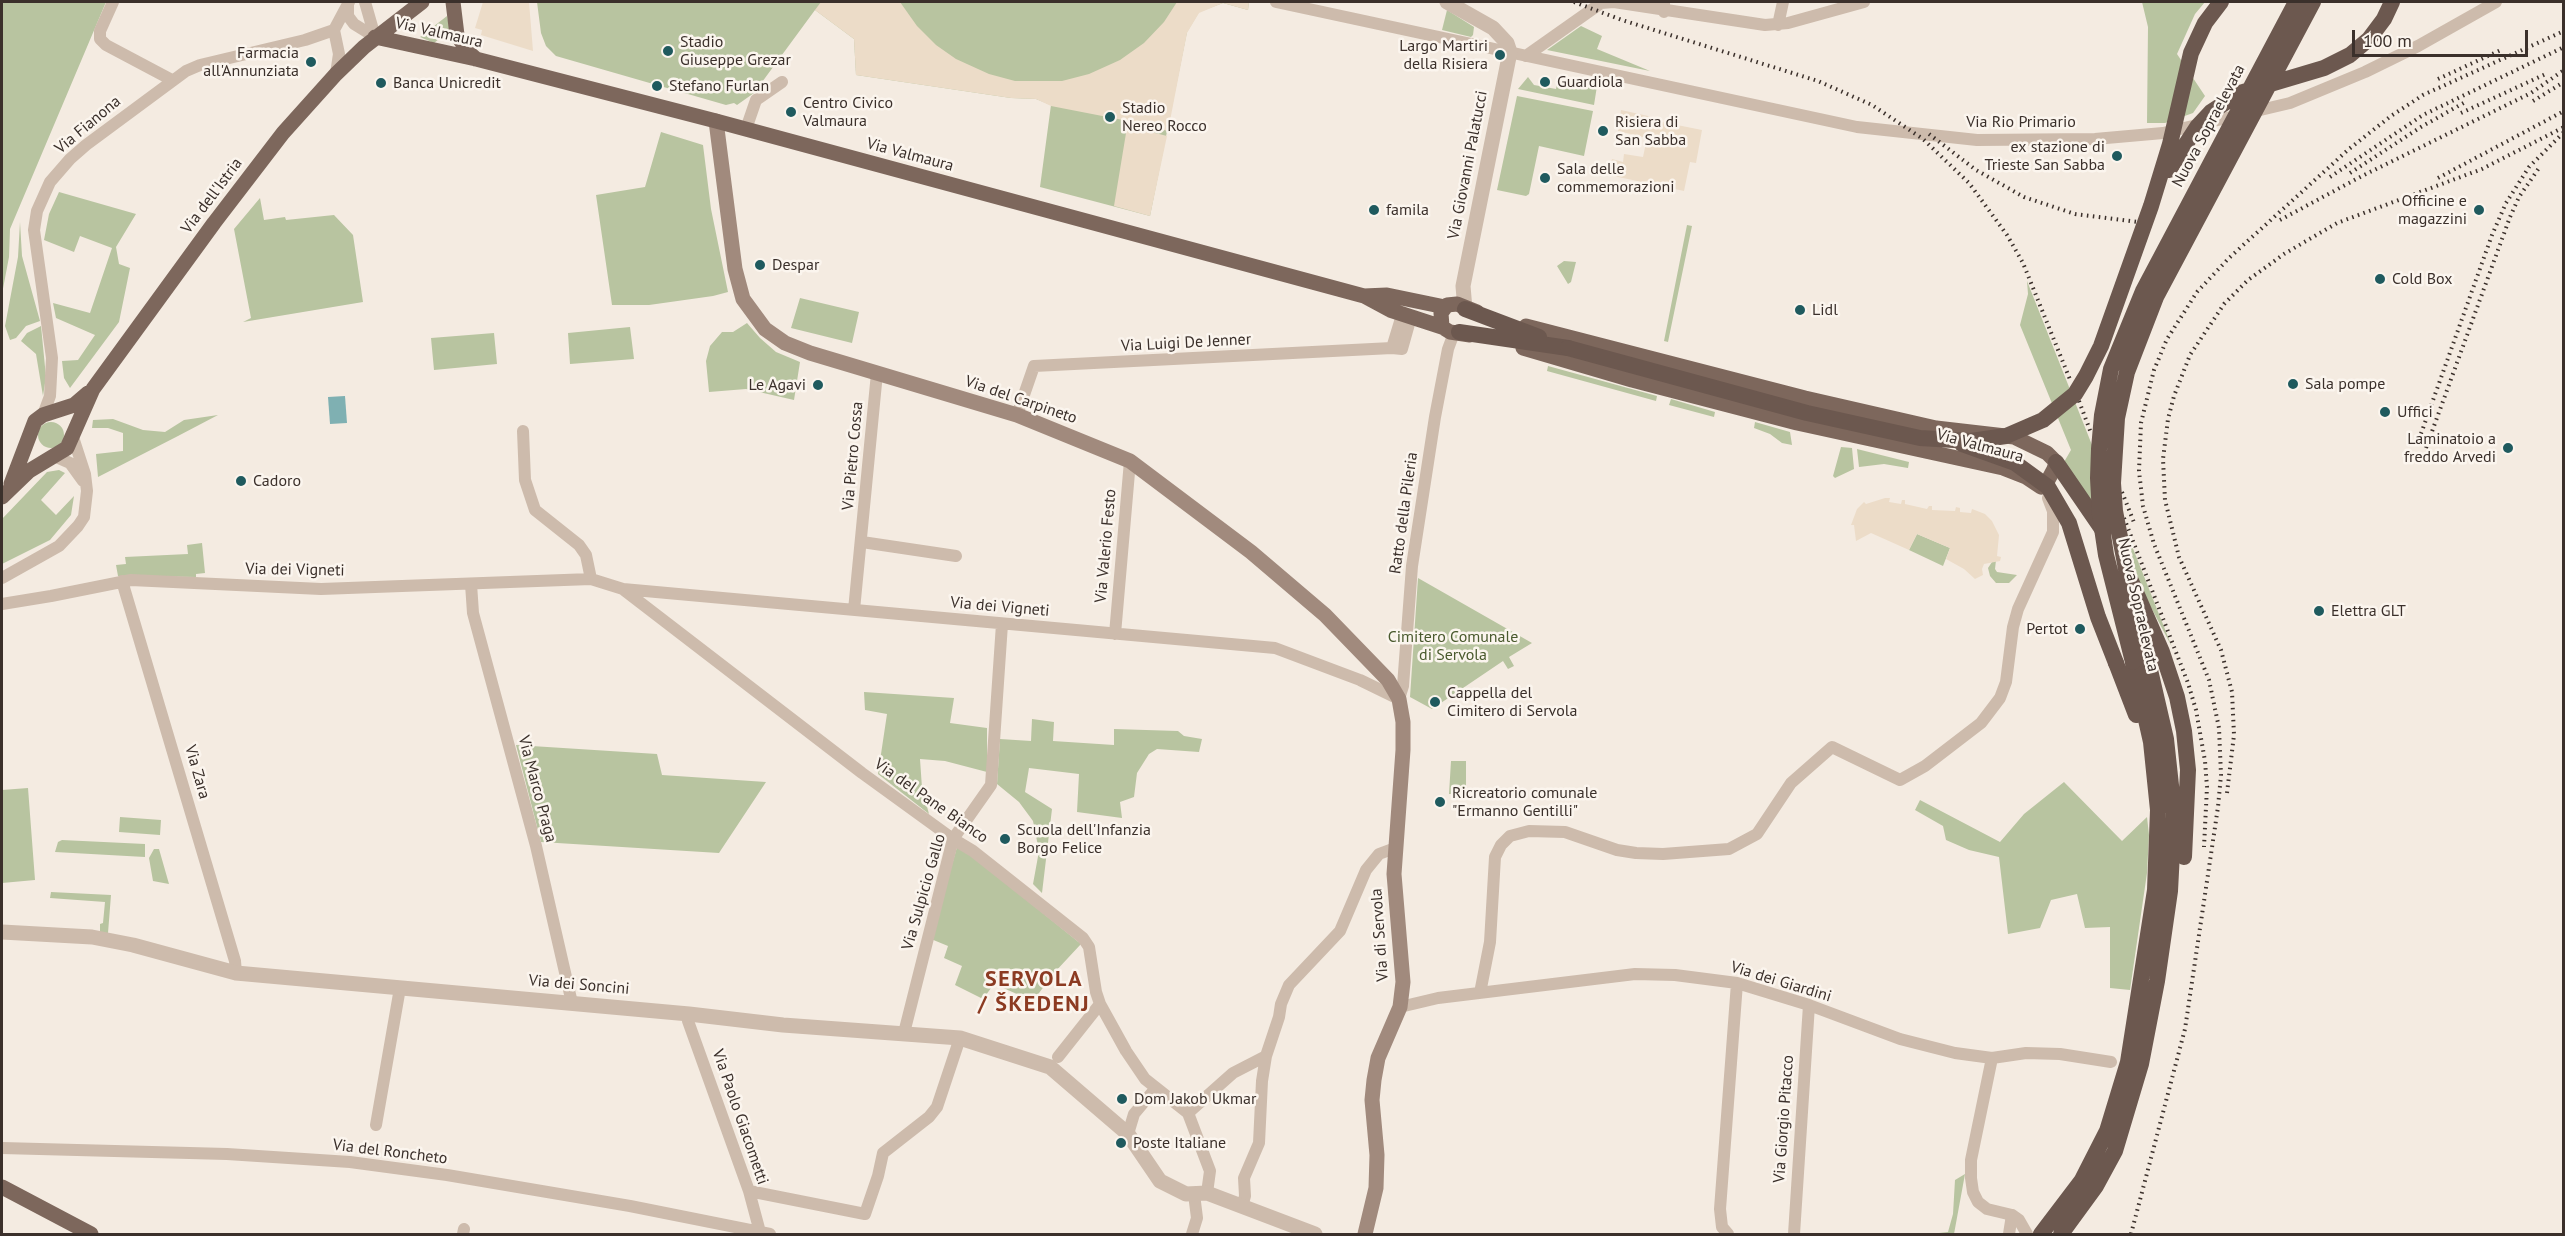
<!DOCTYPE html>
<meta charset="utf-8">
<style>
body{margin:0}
#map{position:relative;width:2565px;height:1236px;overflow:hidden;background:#f4ebe1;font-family:"PT Sans",sans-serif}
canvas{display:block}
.frame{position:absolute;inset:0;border:3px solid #3b302b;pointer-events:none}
.scale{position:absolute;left:2352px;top:30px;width:176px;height:27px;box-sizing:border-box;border:3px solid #3b302b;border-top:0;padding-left:8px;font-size:18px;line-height:21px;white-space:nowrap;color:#3b302b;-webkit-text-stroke:4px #fbf5ee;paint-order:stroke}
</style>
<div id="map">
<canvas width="2565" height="1236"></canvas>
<div class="frame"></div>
<div class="scale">100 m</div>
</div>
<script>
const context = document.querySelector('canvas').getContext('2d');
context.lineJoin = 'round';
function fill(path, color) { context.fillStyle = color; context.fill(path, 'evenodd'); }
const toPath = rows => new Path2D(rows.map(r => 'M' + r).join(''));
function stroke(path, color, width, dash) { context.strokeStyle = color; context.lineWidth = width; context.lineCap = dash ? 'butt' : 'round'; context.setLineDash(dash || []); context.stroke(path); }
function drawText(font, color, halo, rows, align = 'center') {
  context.font = font + ' "PT Sans",sans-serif'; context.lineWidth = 5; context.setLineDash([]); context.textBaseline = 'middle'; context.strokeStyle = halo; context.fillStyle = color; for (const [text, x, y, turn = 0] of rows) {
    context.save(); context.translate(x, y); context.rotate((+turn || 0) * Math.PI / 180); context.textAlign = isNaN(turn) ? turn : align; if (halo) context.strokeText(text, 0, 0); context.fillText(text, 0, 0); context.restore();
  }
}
fill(toPath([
 [2,2,106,2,10,229,9,257,2,294],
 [537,2,1249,2,1248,10,1223,3,1199,12,1187,32,1150,216,1040,187,1051,105,1036,99,1011,98,856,75,854,39,815,10,754,93,737,105,734,103,726,105,556,56,546,46,541,33],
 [2142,2,2205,2,2195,14,2177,54,2205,96,2193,113,2165,123,2147,123,2148,27],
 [1447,10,1474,27,1473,35,1471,37,1442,30],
 [447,16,450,30,434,43,420,37],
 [1581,26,1602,36,1597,49,1650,71,1547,50],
 [1528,77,1534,85,1556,89,1558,79,1597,86,1594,105,1518,89],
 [1517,96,1593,111,1584,156,1539,146,1529,194,1526,196,1497,190],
 [661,132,703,145,711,209,728,292,713,296,649,305,612,305,596,195,645,187],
 [59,192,136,214,116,247,119,264,130,268,119,322,70,388,64,378,62,361,78,360,95,335,56,318,53,303,90,313,112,248,80,236,74,252,44,240,49,214],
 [260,198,264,220,285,217,286,220,334,215,353,235,363,302,243,322,251,318,234,229],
 [20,222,22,256,40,321,26,326,16,338,10,340,5,326,18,257],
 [1687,225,1692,226,1668,342,1664,341],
 [1564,261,1576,262,1571,282,1568,284,1557,266],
 [2027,281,2172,647,2110,530,2064,462,2071,450,2020,325,2028,294],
 [800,298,859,312,852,343,791,328],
 [747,323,760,338,776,352,800,362,794,400,746,389,709,392,706,361,710,346,722,332,733,332],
 [41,326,46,377,43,396,36,354,21,341,27,333],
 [630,327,634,359,570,364,568,333],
 [494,333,497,364,434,370,431,338],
 [1548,366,1657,396,1656,401,1547,371],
 [1671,399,1715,412,1714,417,1669,405],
 [218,415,178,436,98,477,96,454,123,451,123,433,108,428,92,428,93,420,113,419,143,430,165,432,184,420],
 '38 435a13 13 0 1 1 26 0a13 13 0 1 1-26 0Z',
 [1755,422,1790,432,1792,445,1782,443,1770,434,1754,428],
 [1841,447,1852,448,1854,469,1835,478,1833,476],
 [1857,449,1909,462,1908,468,1884,464,1859,467],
 [59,470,65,473,41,500,56,515,74,496,71,515,50,540,2,564,2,519,47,472],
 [1917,534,1950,548,1943,566,1909,550],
 [202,543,205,573,196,574,196,577,118,576,116,565,126,564,125,557,188,554,187,545],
 [1996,560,1995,569,1997,572,2017,575,2009,583,1996,583,1990,576,1988,568,1992,562],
 [1418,578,1532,643,1509,657,1514,666,1508,669,1503,661,1432,709,1410,697],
 [864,692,954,698,950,723,987,728,987,772,945,761,920,759,922,788,929,814,878,774,887,714,865,710],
 [1032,719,1054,722,1053,741,1114,745,1114,729,1178,731,1184,736,1202,739,1199,752,1157,749,1149,754,1137,773,1134,797,1120,802,1122,818,1077,812,1079,774,1029,768,1025,792,1052,809,1042,893,1033,884,1039,851,1033,821,1019,802,997,784,1000,739,1031,741],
 [516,745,657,754,662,775,766,782,719,853,541,842],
 [1451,761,1466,761,1466,794,1449,794],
 [2064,782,2122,841,2147,817,2149,835,2147,873,2130,990,2110,988,2110,927,2085,928,2077,894,2051,900,2040,928,2008,934,1999,857,1969,850,1946,840,1943,826,1915,810,1920,800,2000,842,2024,814],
 [28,788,35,880,2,883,2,790],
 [120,817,161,820,160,835,119,832],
 [62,840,145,844,145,857,55,852,58,842],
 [957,847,971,855,1081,944,1054,973,1033,1001,994,984,983,999,955,985,962,966,944,958,948,946,931,939],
 [154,849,159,849,169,884,153,881,149,858],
 [51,892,111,895,108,933,100,933,100,924,103,923,105,902,50,898],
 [1965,1174,1954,1234,1930,1234,1948,1232,1953,1214,1955,1180]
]), '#b8c4a0');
fill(toPath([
 [483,2,529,2,533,51,481,35,482,30,475,28],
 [821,2,900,2,917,26,936,45,956,59,989,74,1015,81,1062,81,1089,74,1120,60,1144,43,1164,22,1177,2,1249,2,1248,10,1223,3,1199,13,1187,33,1168,131,1140,124,1139,129,1167,136,1150,216,1114,206,1128,121,1051,106,1036,99,1011,98,856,75,854,39,815,10],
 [1621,110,1657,118,1657,121,1702,130,1696,163,1690,162,1684,191,1609,175,1612,159,1623,162,1624,154,1643,157,1647,138,1618,131],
 [1885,498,1890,498,1889,502,1901,504,1902,500,1905,500,1905,504,1927,509,1929,506,1932,506,1932,510,1955,511,1956,507,1960,508,1960,512,1971,513,1972,509,1985,514,1992,521,1999,535,1997,556,2001,557,2000,561,1984,564,1982,569,1983,575,1975,579,1964,569,1946,559,1950,548,1917,534,1909,550,1871,533,1856,541,1854,525,1851,525,1857,509,1864,502,1866,504]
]), '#ecdcc8');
fill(toPath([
 [345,396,347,423,330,424,328,397]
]), '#7fb0b2');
stroke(toPath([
 [113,2,100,31,100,39,106,45,172,80],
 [365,2,375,37],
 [1276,2,1857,127,1977,140,2095,139,2163,133,2290,103,2365,72,2418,46,2496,2],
 [1659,2,1664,2,1664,12],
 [348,5,348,16,354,24,375,37],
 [1778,25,1783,2],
 [1526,56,1601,3,1614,2,1765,25,1788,23,1864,2],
 [336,74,339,54,334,30,349,2],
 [746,129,756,100,782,82],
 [1392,348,1402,315],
 [43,415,50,396,52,358,34,230,37,211,50,182,70,159,86,145,186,71,200,65,305,40,334,30],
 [1017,415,1034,366,1392,348,1402,349,1411,317],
 [523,431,525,480,535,510,579,545,586,555,591,579],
 [54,456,70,463,83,481],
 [862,542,956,556],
 [2,578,59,546,78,526,84,517,87,491,85,474,72,434],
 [122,581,235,961,236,973],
 [471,584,473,613,536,846,572,1003],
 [624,590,862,773,953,839,973,851,1083,938,1089,947,1096,992,1100,1004,1126,1051,1145,1079,1188,1113,1210,1171,1207,1193],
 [2,604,51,596,131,580,321,589,591,579,623,589,1275,648,1360,680,1399,699,1403,686,1412,566,1435,417,1448,349,1454,333],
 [854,610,877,373],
 [1115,634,1130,461],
 [1480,993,1490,942,1495,857,1501,845,1510,836,1529,831,1565,832,1617,850,1636,853,1663,854,1729,849,1757,834,1791,783,1832,747,1900,780,1925,766,1981,723,2000,698,2006,682,2013,627,2018,609,2053,532,2053,511,2048,498],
 [1400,1007,1438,998,1635,974,1675,975,1737,983,1809,1005,1900,1039,1955,1053,1992,1058,2026,1053,2060,1054,2111,1062],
 [689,1014,688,1021,749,1191,760,1232],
 [904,1033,953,839,991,785,1002,624],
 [1058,1057,1100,1004],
 [1992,1058,1971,1160,1971,1178,1973,1192,1978,1202,1987,1209,2012,1215],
 [1188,1113,1233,1073,1266,1056],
 [376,1125,400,988],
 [1128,1134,1134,1114,1155,1089],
 [2,1148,227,1154,350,1162,447,1175,630,1206,770,1234],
 [749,1191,865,1214,878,1176,883,1153,929,1117,937,1107,960,1038],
 [1242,1207,1245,1196,1244,1178,1259,1143,1262,1081,1266,1056,1279,1017,1281,1004,1289,985,1340,931,1366,870,1379,854,1395,848],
 [463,1234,464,1229],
 [1192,1234,1197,1218,1194,1194],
 [1728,1234,1722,1227,1720,1209,1737,983],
 [1794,1234,1809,1005],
 [2009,1234,2012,1215,2019,1220,2027,1234]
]), '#cdbbac', 12);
stroke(toPath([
 [1447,2,1493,28,1507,43,1510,52,1463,286,1465,309],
 [2,932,92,937,133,945,236,973,689,1014,783,1025,960,1038,1050,1067,1128,1134,1160,1181,1186,1194,1207,1193,1315,1234]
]), '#cdbbac', 15);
stroke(toPath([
 [716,121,735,269,743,299,765,329,785,343,810,353,1017,415,1130,461,1251,552,1325,615,1388,680,1399,699,1403,722,1403,750,1394,874,1403,982,1400,1007,1378,1058,1374,1080,1372,1100,1377,1155,1376,1188,1365,1234]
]), '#a18a7d', 15);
stroke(toPath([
 [453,2,457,35,468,52,476,59],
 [375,37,476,59,716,121,1364,296,1390,310,1442,327,1450,332,1470,335],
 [1364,296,1387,295,1445,307],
 [1442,327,1441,313,1447,305,1457,304,1477,312],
 [1523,348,1632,380,1797,423,2003,468,2026,477,2041,487,2047,482,2054,469,2056,462,2047,453,2014,437,1936,428,1805,398,1526,326],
 [11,484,35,421,43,415,74,405,88,393],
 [2,497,29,471,67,448,93,389,214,223,283,133,336,74,364,47,422,2],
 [2,1187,91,1234]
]), '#7d675c', 15);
stroke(toPath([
 [1465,309,1539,337],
 [1459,332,1568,348],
 [2056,462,2104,532],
 [2131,581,2162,652,2177,697,2184,731,2188,770,2184,857],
 [2116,663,2136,715],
 [2041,1234,2082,1180,2107,1131,2128,1062,2155,890,2158,810,2151,742,2133,662],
 [2061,1234,2096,1186,2115,1151,2141,1064,2157,981,2170,891,2174,813,2166,739,2147,657]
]), '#6c584f', 16);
stroke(toPath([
 [1574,2,1622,20,1818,81,1872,105,1923,139,1969,183,2007,235,2023,263,2071,382],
 [2438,79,2503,49],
 [2533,101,2564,82],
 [2461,113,2548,73],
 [1929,134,1976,170,2024,197,2075,214,2138,222],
 [2350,173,2421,127,2467,101],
 [2330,177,2423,115,2564,47],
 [2438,178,2564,111],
 [2280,220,2362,176,2531,93,2564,70],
 [2079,401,2091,433],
 [2417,445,2492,235,2506,203,2529,167,2564,132],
 [2426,448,2510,217,2519,197,2539,168],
 [2122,492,2135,525],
 [2124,518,2188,683,2196,710,2205,761,2207,787,2204,847],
 [2227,793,2234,735,2232,692,2221,650,2179,557,2165,500,2163,459,2168,419,2174,396,2190,355,2224,304,2248,280,2284,254,2337,223,2482,169,2564,127],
 [2131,1234,2185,1029,2218,807,2221,775,2219,728,2209,680,2154,544,2143,506,2139,471,2141,423,2154,370,2167,339,2197,292,2229,258,2349,149,2391,116,2423,95,2564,31]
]), '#3b302b', 4, [1.5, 4.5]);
stroke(toPath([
 [2169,170,2197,127,2211,112,2240,93,2324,68,2350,55,2369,39,2384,19,2392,2],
 [1568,348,1807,413,1920,438,1971,441,2006,436,2043,420,2075,394,2086,376,2101,346,2151,206,2170,144,2191,53,2205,23,2221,2],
 [1962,444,2015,463,2048,487,2069,523,2098,617,2116,663],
 [2147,657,2131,595,2115,511,2113,483,2117,418,2127,372,2156,297,2313,2],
 [2133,662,2106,555,2100,515,2098,478,2099,449,2102,415,2111,369,2143,291,2296,2]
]), '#6c584f', 16);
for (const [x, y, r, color] of [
 [668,51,6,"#1f5a5e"],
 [1500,55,6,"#1f5a5e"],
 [311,62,6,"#1f5a5e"],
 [1545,82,6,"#1f5a5e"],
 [381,83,6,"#1f5a5e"],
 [657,86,6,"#1f5a5e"],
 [791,112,6,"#1f5a5e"],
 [1110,117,6,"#1f5a5e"],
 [1603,131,6,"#1f5a5e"],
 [2117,156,6,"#1f5a5e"],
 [1545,178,6,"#1f5a5e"],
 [1374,210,6,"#1f5a5e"],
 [2479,210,6,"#1f5a5e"],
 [760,265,6,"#1f5a5e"],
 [2380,279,6,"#1f5a5e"],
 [1800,310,6,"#1f5a5e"],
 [2293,384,6,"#1f5a5e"],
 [818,385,6,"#1f5a5e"],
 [2385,412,6,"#1f5a5e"],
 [2508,448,6,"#1f5a5e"],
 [241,481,6,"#1f5a5e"],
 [2319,611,6,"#1f5a5e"],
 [2080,629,6,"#1f5a5e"],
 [1435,702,6,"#1f5a5e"],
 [1440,802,6,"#1f5a5e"],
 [1005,839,6,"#1f5a5e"],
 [1122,1099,6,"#1f5a5e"],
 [1121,1143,6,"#1f5a5e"]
]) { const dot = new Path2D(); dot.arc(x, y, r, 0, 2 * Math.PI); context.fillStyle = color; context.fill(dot); stroke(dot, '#fbf5ee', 2); }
drawText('16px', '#3b302b', '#fbf5ee', [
 ["Via Valmaura",439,33,13],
 ["Via Rio Primario",2021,122],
 ["Via Fianona",88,125,-40],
 ["Nuova Sopraelevata",2209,126,-62],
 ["Via Valmaura",910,155,15],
 ["Via Giovanni Palatucci",1468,165,-79],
 ["Via dell'Istria",212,196,-53],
 ["Via Luigi De Jenner",1186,343,-3],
 ["Via del Carpineto",1021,400,19],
 ["Via Valmaura",1980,446,15],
 ["Via Pietro Cossa",853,456,-85],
 ["Ratto della Pileria",1404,513,-82],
 ["Via Valerio Festo",1106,546,-85],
 ["Via dei Vigneti",295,570,1],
 ["Nuova Sopraelevata",2138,605,77],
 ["Via dei Vigneti",1000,607,5],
 ["Via Zara",197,772,74],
 ["Via Marco Praga",537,789,75],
 ["Via del Pane Bianco",931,801,35],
 ["Via Sulpicio Gallo",924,892,-74],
 ["Via di Servola",1380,935,-94],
 ["Via dei Giardini",1781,982,17],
 ["Via dei Soncini",579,985,5],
 ["Via Paolo Giacometti",740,1117,71],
 ["Via Giorgio Pitacco",1784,1119,-86],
 ["Via del Roncheto",390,1152,7]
]);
drawText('16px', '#3b302b', '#fbf5ee', [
 ["Stadio",680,42],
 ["Giuseppe Grezar",680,60],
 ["Largo Martiri",1488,46,"right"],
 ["della Risiera",1488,64,"right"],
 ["Farmacia",299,53,"right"],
 ["all'Annunziata",299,71,"right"],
 ["Guardiola",1557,82],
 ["Banca Unicredit",393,83],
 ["Stefano Furlan",669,86],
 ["Centro Civico",803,103],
 ["Valmaura",803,121],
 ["Stadio",1122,108],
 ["Nereo Rocco",1122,126],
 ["Risiera di",1615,122],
 ["San Sabba",1615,140],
 ["ex stazione di",2105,147,"right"],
 ["Trieste San Sabba",2105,165,"right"],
 ["Sala delle",1557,169],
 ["commemorazioni",1557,187],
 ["Officine e",2467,201,"right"],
 ["magazzini",2467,219,"right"],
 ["famila",1386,210],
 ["Despar",772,265],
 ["Cold Box",2392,279],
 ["Lidl",1812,310],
 ["Sala pompe",2305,384],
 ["Le Agavi",806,385,"right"],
 ["Uffici",2397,412],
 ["Laminatoio a",2496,439,"right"],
 ["freddo Arvedi",2496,457,"right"],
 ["Cadoro",253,481],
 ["Elettra GLT",2331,611],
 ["Pertot",2068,629,"right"],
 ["Cappella del",1447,693],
 ["Cimitero di Servola",1447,711],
 ["Ricreatorio comunale",1452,793],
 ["\"Ermanno Gentilli\"",1452,811],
 ["Scuola dell'Infanzia",1017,830],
 ["Borgo Felice",1017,848],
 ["Dom Jakob Ukmar",1134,1099],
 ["Poste Italiane",1133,1143]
], 'left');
drawText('16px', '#4a5a2e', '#fbf5ee', [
 ["Cimitero Comunale",1453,637],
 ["di Servola",1453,655]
]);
context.letterSpacing = '1.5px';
drawText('bold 22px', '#8c3b22', '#fbf5ee', [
 ["SERVOLA",1034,980],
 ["/ ŠKEDENJ",1034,1005]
]);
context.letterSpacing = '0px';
</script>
